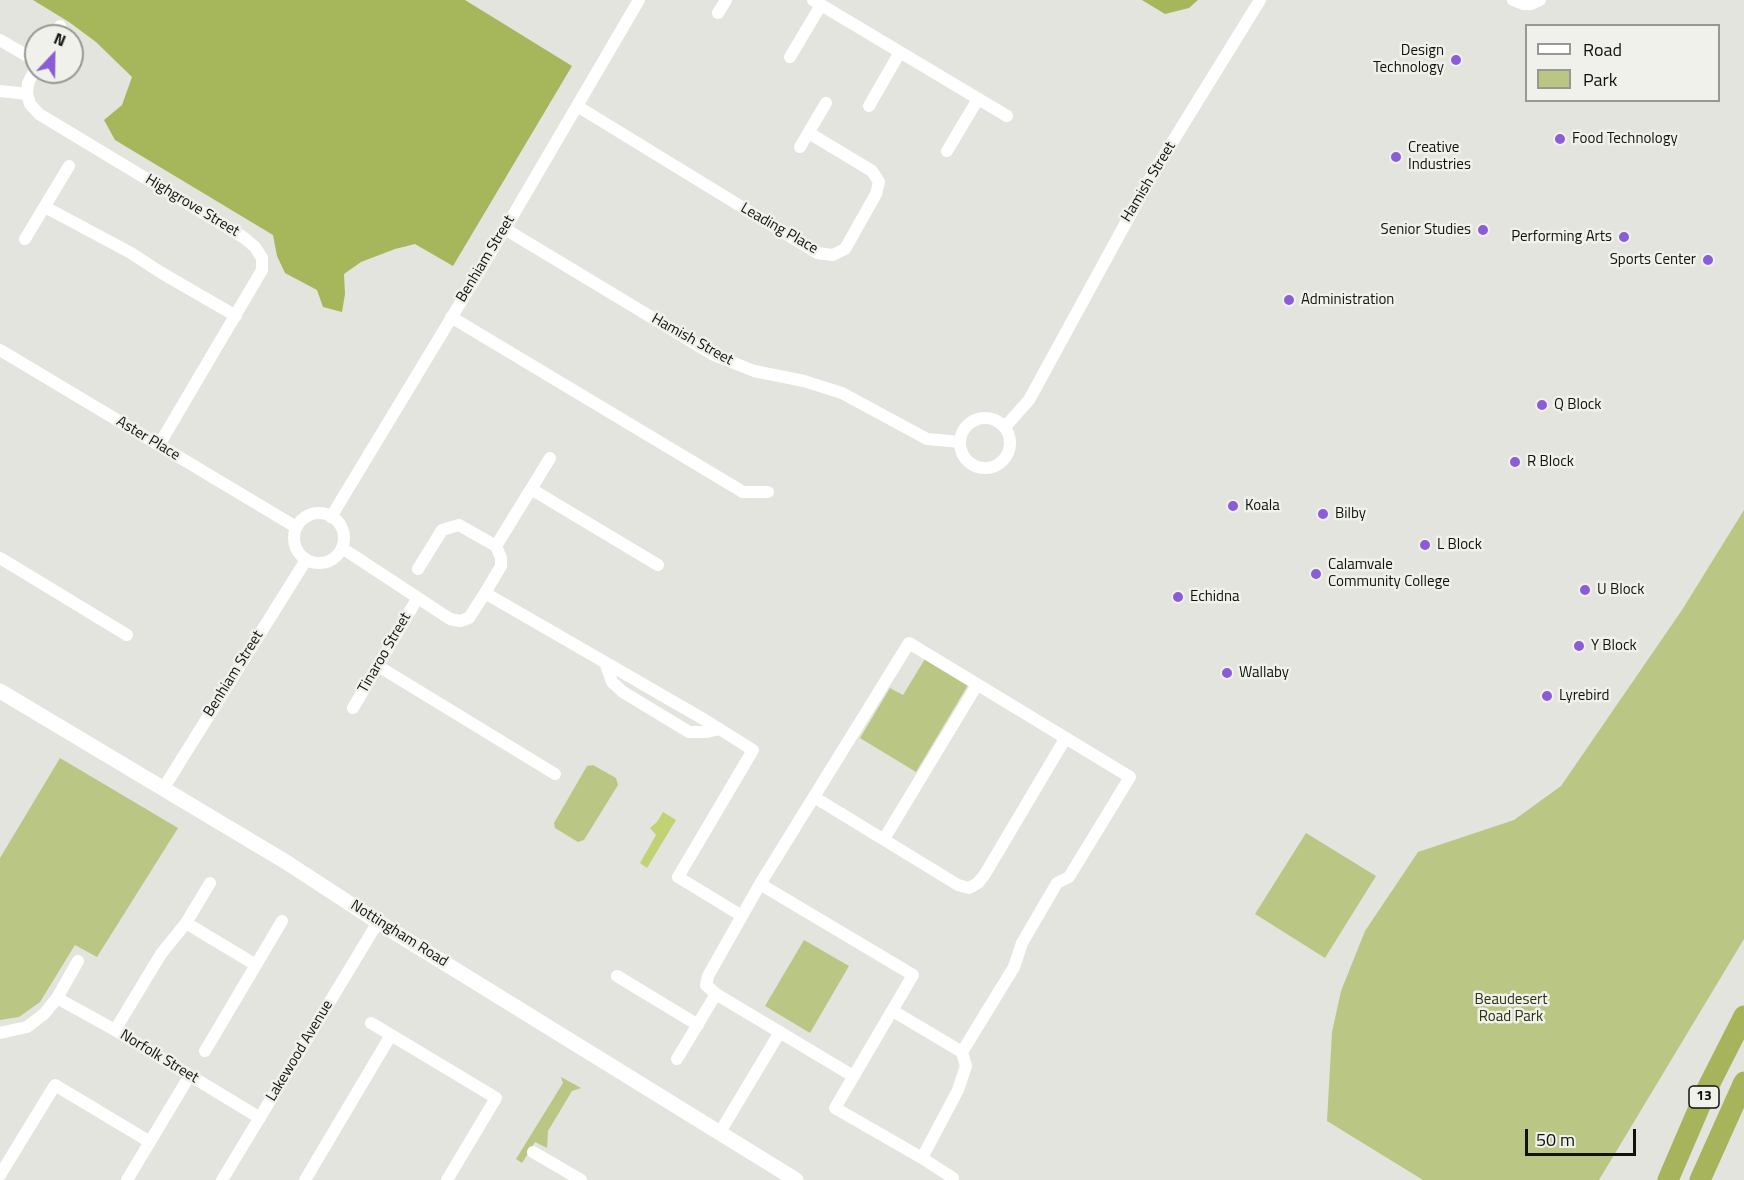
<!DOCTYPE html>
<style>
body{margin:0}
#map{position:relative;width:1744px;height:1180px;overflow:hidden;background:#e3e4de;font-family:"Titillium Web",sans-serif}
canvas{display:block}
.legend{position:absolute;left:1525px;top:24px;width:195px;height:78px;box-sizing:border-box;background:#f0f1eb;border:2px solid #979893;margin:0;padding:8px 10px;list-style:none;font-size:18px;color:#111210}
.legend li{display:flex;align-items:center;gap:12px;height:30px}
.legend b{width:30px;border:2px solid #979893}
.north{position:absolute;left:24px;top:24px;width:60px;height:60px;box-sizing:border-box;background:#f0f1eb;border:2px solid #979893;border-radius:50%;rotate:22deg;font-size:16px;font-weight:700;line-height:24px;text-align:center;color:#111210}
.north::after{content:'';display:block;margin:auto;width:21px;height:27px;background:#8a5dd7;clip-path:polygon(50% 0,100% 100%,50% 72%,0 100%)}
.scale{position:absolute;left:1525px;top:1129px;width:111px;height:27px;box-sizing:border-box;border:3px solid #111210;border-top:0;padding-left:8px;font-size:18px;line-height:21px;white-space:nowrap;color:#111210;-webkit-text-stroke:4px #f0f1eb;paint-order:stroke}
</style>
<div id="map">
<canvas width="1744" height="1180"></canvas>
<ul class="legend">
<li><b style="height:8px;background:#fff"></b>Road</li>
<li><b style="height:16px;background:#b9c684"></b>Park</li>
</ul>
<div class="north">N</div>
<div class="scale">50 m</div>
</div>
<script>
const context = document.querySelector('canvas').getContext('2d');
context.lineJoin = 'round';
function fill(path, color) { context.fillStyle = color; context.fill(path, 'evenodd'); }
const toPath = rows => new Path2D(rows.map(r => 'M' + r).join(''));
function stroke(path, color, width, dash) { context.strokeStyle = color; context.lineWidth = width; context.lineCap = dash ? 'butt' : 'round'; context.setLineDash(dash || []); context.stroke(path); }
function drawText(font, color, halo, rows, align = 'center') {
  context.font = font + ' "Titillium Web",sans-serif'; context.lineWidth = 5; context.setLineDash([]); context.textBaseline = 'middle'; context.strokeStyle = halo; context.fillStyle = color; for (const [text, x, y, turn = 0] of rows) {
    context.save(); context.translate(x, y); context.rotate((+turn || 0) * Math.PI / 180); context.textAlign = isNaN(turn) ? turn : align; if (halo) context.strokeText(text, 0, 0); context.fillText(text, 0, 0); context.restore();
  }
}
fill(toPath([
 [1744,510,1744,939,1599,1180,1423,1180,1327,1121,1332,1032,1341,991,1365,931,1418,852,1514,820,1561,786,1682,610],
 [925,659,968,685,916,772,860,738,890,688,903,695],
 [60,758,178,828,97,957,75,945,40,1002,19,1017,0,1020,0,858],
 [593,765,616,778,618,785,584,840,578,842,555,828,554,823,587,766],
 [1306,833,1376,876,1325,958,1255,914],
 [804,940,849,966,810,1033,765,1006],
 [561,1077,581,1088,572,1091,548,1131,547,1148,535,1142,522,1163,516,1159,563,1083]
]), '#b9c684');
fill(toPath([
 [33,0,465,0,572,66,453,266,415,244,395,249,361,262,344,274,345,294,342,312,323,307,317,290,285,273,277,256,273,235,115,140,104,120,122,105,132,77,96,42,69,22],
 [1142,0,1198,0,1189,8,1165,14]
]), '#a6b65a');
fill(toPath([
 [663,812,676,820,647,868,640,863,656,835,650,828,657,822]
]), '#c1d275');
stroke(toPath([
 [813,0,1007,116],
 [1513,0,1523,4,1531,4,1540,0],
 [718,13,726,0],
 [54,36,60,26],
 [0,40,36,61],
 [790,57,821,5],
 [36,68,28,83,27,94,30,104,39,114,243,237,255,247,262,258,262,270,159,445],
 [0,91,27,94],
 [577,106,817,253,833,255,845,249,876,194,879,182,872,171,809,133],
 [869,106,900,52],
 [800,147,826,103],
 [947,151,978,99],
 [45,207,131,253,160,272,236,316],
 [505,229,714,355,754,371,804,381,842,393,927,439,960,442],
 [25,239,69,166],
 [451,317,743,492,768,492],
 [0,350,296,527],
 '960 443a25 25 0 1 1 50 0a25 25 0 1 1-50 0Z',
 [1005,427,1029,400,1152,175,1260,0],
 [531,489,550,458],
 '294 538a25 25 0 1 1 50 0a25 25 0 1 1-50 0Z',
 [331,517,505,229,639,0],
 [496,546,531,489,658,565],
 [342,548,450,619,460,621,469,618,485,593,705,720,753,750,678,877,742,916],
 [0,558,127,635],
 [418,569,442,530,459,525,496,546,501,558,501,566,485,593],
 [605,662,612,682,623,692,689,732,707,732,720,729],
 [378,666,555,774],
 [353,708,417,599],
 [163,789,306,560],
 [814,797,958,885,969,888,978,883,985,874,1065,739],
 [884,839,977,685],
 [760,884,909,643,1130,777,1069,877,1057,883,1022,943,1014,967,962,1052,966,1066,958,1090,922,1158,835,1108,913,975,760,884,708,976,706,985,716,994,853,1076],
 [186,923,256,965],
 [617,976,698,1025],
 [57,998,115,1030,260,1118],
 [893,1011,962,1052],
 [371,1023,391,1035],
 [115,1030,161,954,186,923,210,883],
 [0,1033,27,1027,44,1014,57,998,78,961],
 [205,1051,282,921],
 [677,1059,716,994],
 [720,1132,780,1032],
 [533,1152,581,1180],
 [922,1158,953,1178],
 [0,1175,55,1085,150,1142],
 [127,1180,190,1075],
 [222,1180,378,922],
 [305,1180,391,1035,496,1098,447,1180]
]), '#fff', 12);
stroke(toPath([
 [0,691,286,862,378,922,796,1180]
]), '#fff', 15);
stroke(toPath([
 [1668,1180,1708,1087,1744,1016],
 [1700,1180,1744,1082]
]), '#a7b45c', 21);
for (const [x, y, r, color] of [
 [1456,60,6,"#8a5dd7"],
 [1560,139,6,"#8a5dd7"],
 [1396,157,6,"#8a5dd7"],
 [1483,230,6,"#8a5dd7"],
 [1624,237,6,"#8a5dd7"],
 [1708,260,6,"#8a5dd7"],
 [1289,300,6,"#8a5dd7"],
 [1542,405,6,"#8a5dd7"],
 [1515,462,6,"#8a5dd7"],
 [1233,506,6,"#8a5dd7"],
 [1323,514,6,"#8a5dd7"],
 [1425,545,6,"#8a5dd7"],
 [1316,574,6,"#8a5dd7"],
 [1585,590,6,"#8a5dd7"],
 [1178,597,6,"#8a5dd7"],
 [1579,646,6,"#8a5dd7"],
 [1227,673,6,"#8a5dd7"],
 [1547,696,6,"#8a5dd7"]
]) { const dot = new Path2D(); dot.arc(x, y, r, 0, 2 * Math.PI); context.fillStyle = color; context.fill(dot); stroke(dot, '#f0f1eb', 2); }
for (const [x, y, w] of [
 [1704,1097,30]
]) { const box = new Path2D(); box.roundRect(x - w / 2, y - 11, w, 22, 4.5); context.fillStyle = '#f0f1eb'; context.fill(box); stroke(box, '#111210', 1.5); }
drawText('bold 14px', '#111210', null, [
 ["13",1704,1097]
]);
drawText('15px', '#111210', '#f0f1eb', [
 ["Design",1444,51,"right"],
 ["Technology",1444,68,"right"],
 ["Food Technology",1572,139],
 ["Creative",1408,148],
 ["Industries",1408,165],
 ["Senior Studies",1471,230,"right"],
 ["Performing Arts",1612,237,"right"],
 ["Sports Center",1696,260,"right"],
 ["Administration",1301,300],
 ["Q Block",1554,405],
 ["R Block",1527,462],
 ["Koala",1245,506],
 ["Bilby",1335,514],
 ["L Block",1437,545],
 ["Calamvale",1328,565],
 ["Community College",1328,582],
 ["U Block",1597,590],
 ["Echidna",1190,597],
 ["Y Block",1591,646],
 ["Wallaby",1239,673],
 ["Lyrebird",1559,696]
], 'left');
drawText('15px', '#111210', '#f0f1eb', [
 ["Hamish Street",1149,182,-59],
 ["Highgrove Street",192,206,31],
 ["Leading Place",779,229,30],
 ["Benhiam Street",486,259,-59],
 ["Hamish Street",692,340,29],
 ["Aster Place",148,439,31],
 ["Tinaroo Street",385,653,-60],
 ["Benhiam Street",234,674,-58],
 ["Nottingham Road",399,934,32],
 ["Lakewood Avenue",300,1051,-59],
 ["Norfolk Street",159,1057,31]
]);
drawText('15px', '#2c320a', '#f0f1eb', [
 ["Beaudesert",1511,1000],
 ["Road Park",1511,1017]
]);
</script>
